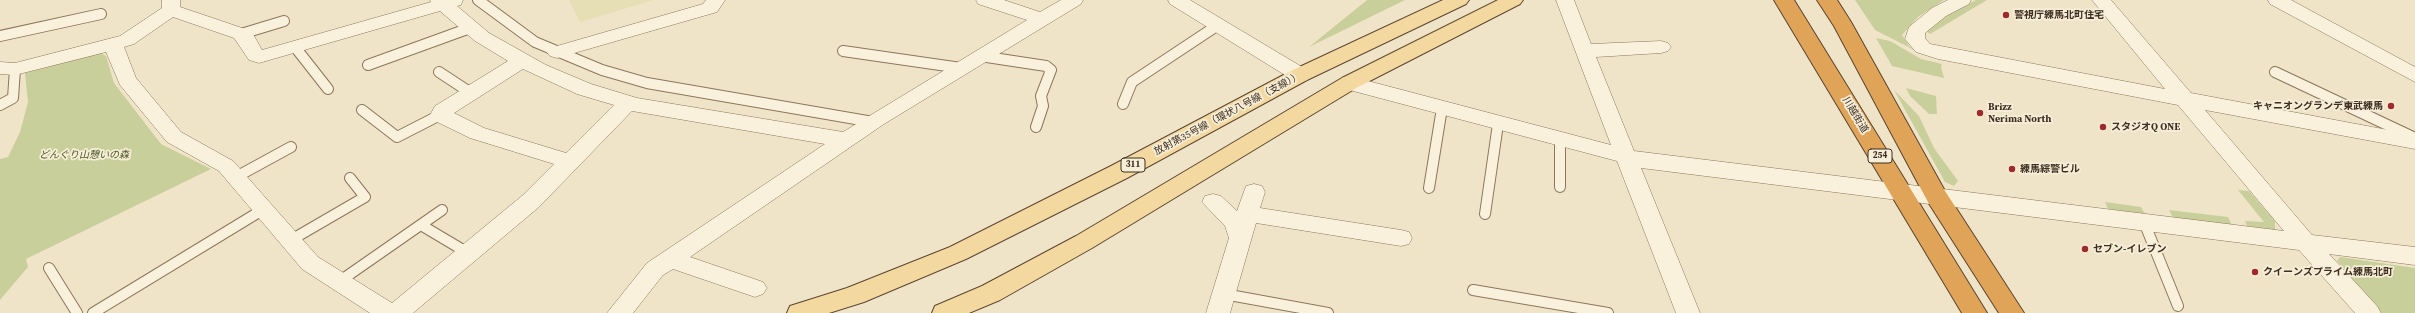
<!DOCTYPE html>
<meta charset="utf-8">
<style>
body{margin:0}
canvas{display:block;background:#f0e4c8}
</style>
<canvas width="2415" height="313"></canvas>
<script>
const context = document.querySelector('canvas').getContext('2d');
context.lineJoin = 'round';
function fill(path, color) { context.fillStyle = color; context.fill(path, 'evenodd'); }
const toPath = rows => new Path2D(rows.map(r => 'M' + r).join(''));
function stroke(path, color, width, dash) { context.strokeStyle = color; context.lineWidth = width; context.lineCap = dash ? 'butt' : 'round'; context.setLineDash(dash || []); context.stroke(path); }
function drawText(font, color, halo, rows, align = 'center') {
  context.font = font + ' "Source Serif 4","Noto Sans JP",serif'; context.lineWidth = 3.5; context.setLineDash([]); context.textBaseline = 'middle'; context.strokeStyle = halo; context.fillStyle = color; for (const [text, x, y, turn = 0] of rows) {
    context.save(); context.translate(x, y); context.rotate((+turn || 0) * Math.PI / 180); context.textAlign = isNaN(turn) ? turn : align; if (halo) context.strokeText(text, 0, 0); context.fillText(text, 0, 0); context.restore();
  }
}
fill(toPath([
 [569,0,654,0,580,22]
]), '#e6deb5');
fill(toPath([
 [1367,0,1405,0,1309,47],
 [1855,0,1944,0,1918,17,1902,35,1909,46,1922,54,1875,30],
 [1976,0,1987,0,1930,34,1926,31,1951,13],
 [1876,38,1890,41,1921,59,1942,64,1941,67,1944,78,1892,66],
 [100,53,106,56,114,83,161,144,211,169,26,259,28,267,0,300,0,159,8,157,20,132,28,102,25,73],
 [1906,88,1936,96,1937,114,1929,114,1910,96],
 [1894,90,1919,116,1934,148,1958,181,1954,186,1945,182],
 [2238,190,2249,191,2275,221,2275,230,2247,226,2245,221,2264,222],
 [2105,202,2141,207,2145,214,2108,209],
 [2169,210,2228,217,2232,225,2173,218],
 [2340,257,2415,268,2415,313,2381,313,2337,261]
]), '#c9cf9b');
const lane = toPath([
 [478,0,535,42,602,70,647,83,873,122],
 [241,34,284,21],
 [0,36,101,14],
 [295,47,328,89],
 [843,51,961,68],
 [980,56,1046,66,1051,70,1041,96,1043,106,1036,127],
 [368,65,470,28],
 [439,72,471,93],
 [2275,72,2415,138],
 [1123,104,1132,82,1218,25],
 [0,105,13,98,15,69],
 [362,110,397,137,440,115],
 [1560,140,1560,187],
 [236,177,291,147],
 [1429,188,1442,108],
 [1485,214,1498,124],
 [2144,222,2178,306],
 [421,225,468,253],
 [291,240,365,197,350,178],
 [49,268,77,313],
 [340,281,442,210],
 [1473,290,1608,313],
 [1224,294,1328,313],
 [93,313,264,209]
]);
const street = toPath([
 [162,0,180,0,180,7,248,30,253,34,262,50,431,2,430,0,463,0,461,5,457,6,489,33,546,65,591,84,637,98,843,132,1027,20,978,4,976,0,1004,0,1040,12,1061,0,1083,0,1081,4,884,124,690,257,763,282,767,288,763,294,755,297,673,269,663,275,633,313,607,313,647,263,825,144,632,111,539,207,413,313,370,313,302,269,219,171,167,142,120,85,106,52,15,75,0,74,0,62,15,63,120,36,162,8,162,0],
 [440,11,475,41,508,61,435,106,430,115,433,120,470,138,554,164,523,195,392,303,318,257,233,161,181,132,136,78,124,47,134,44,173,17,234,38,249,60,259,63,440,11],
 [523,69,577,94,614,105,566,153,484,128,454,113,523,69],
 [706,0,725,0,717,12,557,58,550,56,547,52,550,48,703,4,706,0],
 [1168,0,1190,0,1307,70,1310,75,1307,80,1300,82,1293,80,1170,4,1168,0],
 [1556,0,1574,0,1591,44,1661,41,1668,43,1671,47,1668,51,1661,53,1596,57,1634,151,2284,231,2178,105,1938,59,1916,52,1905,39,1909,27,1932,8,1948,0,1971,0,1969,4,1946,16,1925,33,1925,38,1930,44,2165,89,2092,0,2111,0,2191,93,2415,135,2415,149,2205,110,2312,235,2415,247,2415,265,2329,254,2377,306,2381,313,2355,313,2299,250,1641,168,1700,313,1676,313,1617,161,1342,88,1339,83,1342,78,1349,76,1611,145,1556,0],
 [2268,0,2291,0,2415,67,2415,82,2270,4,2268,0],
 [1254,184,1262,186,1265,192,1260,208,1401,230,1409,232,1412,238,1409,244,1401,246,1256,223,1230,313,1206,313,1229,238,1225,226,1202,202,1205,196,1213,194,1221,196,1237,211,1246,186,1254,184]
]);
const primary = toPath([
 [1443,0,1469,0,1466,4,1307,80,1127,178,966,259,864,302,829,313,787,313,790,306,847,288,950,247,1111,166,1293,70,1443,0],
 [1498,0,1523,0,1520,4,1356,88,1092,248,1000,300,969,313,932,313,935,306,982,286,1076,236,1342,78,1498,0]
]);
const highway = toPath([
 [1774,0,1794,0,1987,313,1962,313,1774,0],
 [1817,0,1837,0,1851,22,1945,191,2024,313,1999,313,1928,202,1834,26,1817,0]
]);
stroke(lane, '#8d765c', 12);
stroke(street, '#8d765c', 1);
stroke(primary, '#5b4430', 2);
stroke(highway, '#5b4430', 2);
stroke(lane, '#faf1dc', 10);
fill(street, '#faf1dc');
fill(primary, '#f3d9a0');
fill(highway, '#e0a458');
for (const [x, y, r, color] of [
 [2006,15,4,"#9e2a2b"],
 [2391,106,4,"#9e2a2b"],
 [1980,113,4,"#9e2a2b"],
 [2103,127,4,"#9e2a2b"],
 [2012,169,4,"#9e2a2b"],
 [2085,249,4,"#9e2a2b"],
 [2255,272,4,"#9e2a2b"]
]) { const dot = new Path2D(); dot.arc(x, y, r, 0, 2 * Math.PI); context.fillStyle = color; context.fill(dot); stroke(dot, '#f7eed8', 1.5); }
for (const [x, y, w] of [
 [1880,156,24],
 [1133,165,24]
]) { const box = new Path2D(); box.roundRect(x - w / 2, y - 7, w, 14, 3); context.fillStyle = '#f7eed8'; context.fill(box); stroke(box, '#3d2e20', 1); }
drawText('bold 9px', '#3d2e20', null, [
 ["254",1880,156],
 ["311",1133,165]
]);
drawText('bold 10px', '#3d2e20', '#f7eed8', [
 ["警視庁練馬北町住宅",2014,15],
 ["キャニオングランデ東武練馬",2383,106,"right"],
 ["Brizz",1988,107],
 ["Nerima North",1988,119],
 ["スタジオQ ONE",2111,127],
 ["練馬綜警ビル",2020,169],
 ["セブン-イレブン",2093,249],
 ["クイーンズプライム練馬北町",2263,272]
], 'left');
drawText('10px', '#3d2e20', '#f7eed8', [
 ["放射第35号線（環状八号線（支線））",1228,114,-28],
 ["川越街道",1855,115,59]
]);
drawText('italic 10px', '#4d5a26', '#f7eed8', [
 ["どんぐり山憩いの森",84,155]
]);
</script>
